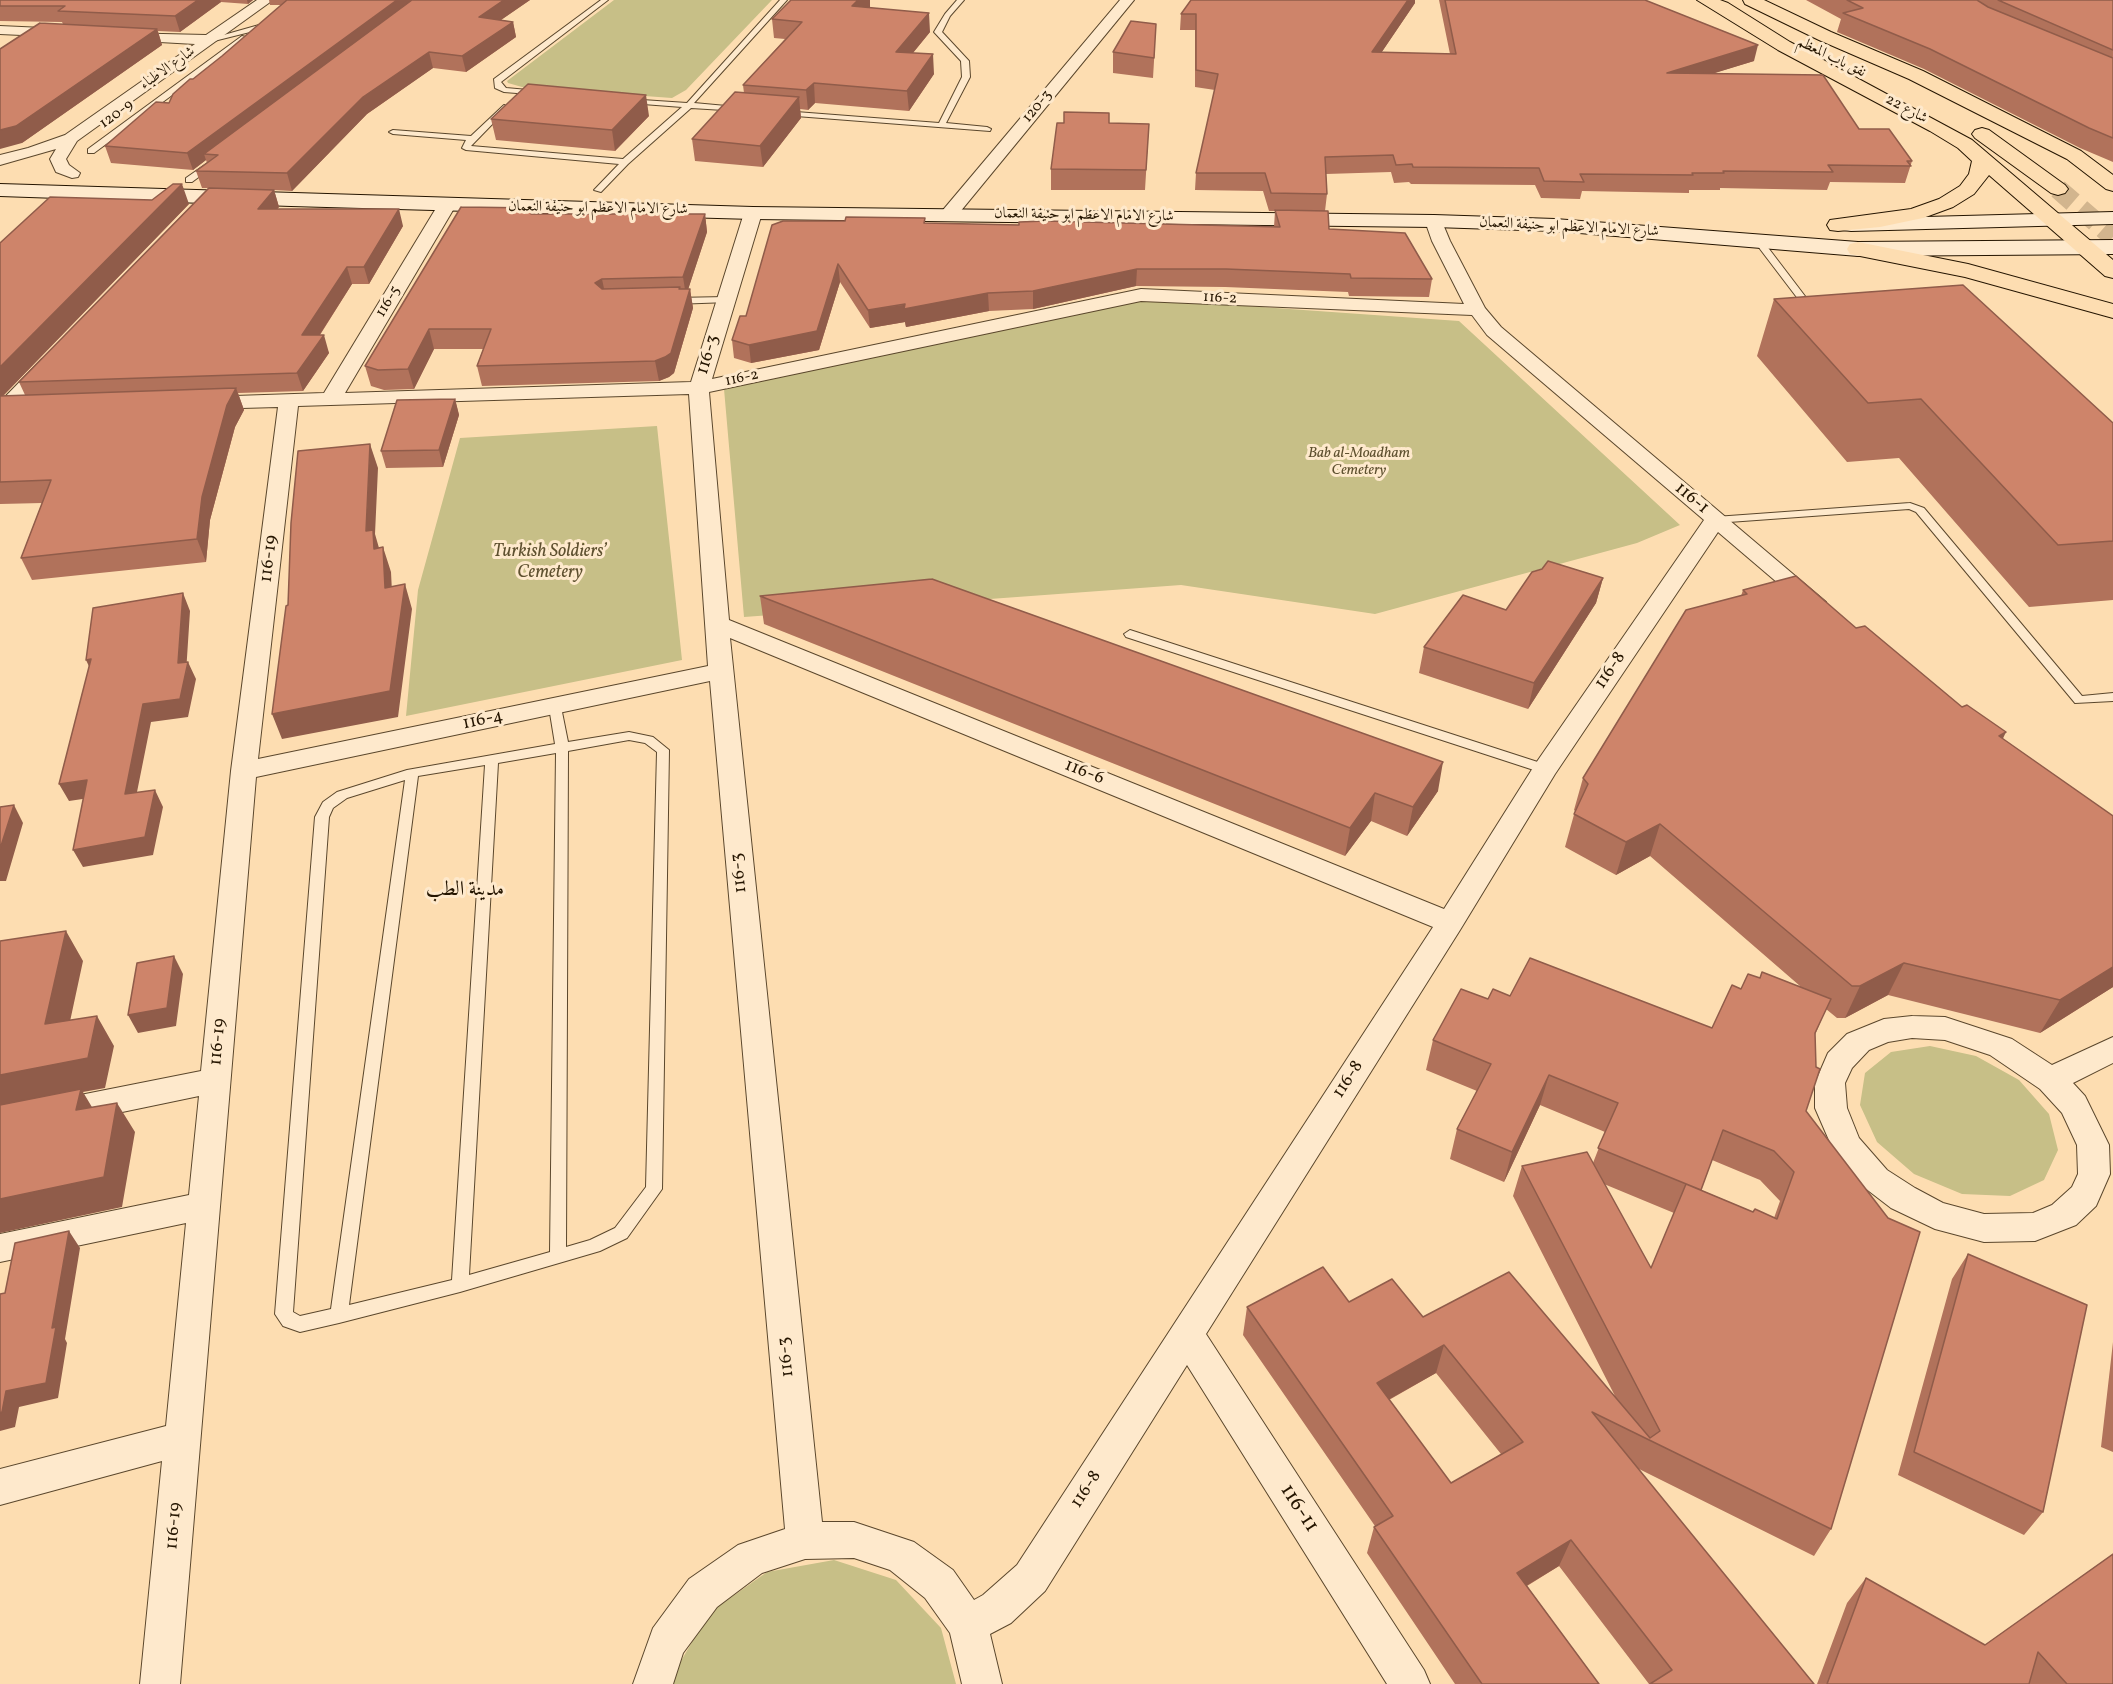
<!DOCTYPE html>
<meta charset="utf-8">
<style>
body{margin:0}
canvas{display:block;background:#fdddb1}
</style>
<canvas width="2113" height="1684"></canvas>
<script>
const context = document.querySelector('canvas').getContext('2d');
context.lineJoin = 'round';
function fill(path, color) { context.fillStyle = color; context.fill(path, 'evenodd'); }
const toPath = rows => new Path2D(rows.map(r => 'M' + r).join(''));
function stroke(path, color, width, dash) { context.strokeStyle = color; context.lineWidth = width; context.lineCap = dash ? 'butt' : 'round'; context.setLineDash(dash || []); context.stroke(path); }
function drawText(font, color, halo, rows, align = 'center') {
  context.font = font + ' Vollkorn,Amiri,serif'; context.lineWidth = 6; context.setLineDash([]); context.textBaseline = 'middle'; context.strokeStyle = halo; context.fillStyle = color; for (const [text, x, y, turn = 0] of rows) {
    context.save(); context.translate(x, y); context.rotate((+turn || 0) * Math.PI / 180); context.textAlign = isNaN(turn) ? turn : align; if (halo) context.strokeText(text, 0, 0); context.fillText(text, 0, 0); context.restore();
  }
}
fill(toPath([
 [614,0,772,0,686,90,672,98,522,87,508,83,507,81],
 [1148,299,1459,321,1680,525,1637,543,1375,614,1181,585,744,617,724,389],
 [657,426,682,660,406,716,418,590,460,438],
 [1930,1046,1976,1056,2019,1080,2049,1114,2058,1150,2044,1180,2010,1196,1962,1194,1914,1174,1877,1142,1860,1105,1865,1073,1891,1052],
 [834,1560,896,1580,941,1628,956,1684,670,1684,671,1678,709,1613,767,1572]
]), '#c7bf87');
stroke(toPath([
 [2058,189,2113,237]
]), '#d2b58e', 20, [20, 10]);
const lane = toPath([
 [601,0,608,0,501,82,506,88,539,91,543,93,542,95,504,92,495,88,494,79,601,0],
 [780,0,787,0,694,103,737,107,741,109,740,111,691,108,628,164,601,192,594,190,619,164,466,150,462,148,466,140,393,134,389,132,393,130,471,136,504,105,508,107,507,109,471,146,623,159,682,107,630,103,626,101,627,99,687,103,780,0],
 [957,0,964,0,950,16,942,32,969,61,970,77,946,123,987,127,991,129,990,131,783,115,779,113,783,111,939,123,962,77,961,61,934,32,945,14,957,0],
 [259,25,262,25,262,29,210,42,206,40,259,25],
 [242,36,249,38,94,153,88,153,88,149,242,36],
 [209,162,216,164,192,182,186,182,186,178,209,162],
 [1757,241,1763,241,1814,308,1814,312,1808,312,1757,245,1757,241],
 [726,297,731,300,729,302,674,304,669,301,674,298,726,297],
 [1910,503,1924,508,2082,696,2113,693,2113,701,2075,703,1916,512,1909,509,1715,523,1710,520,1715,517,1910,503],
 [1130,630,1550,766,1551,769,1550,772,1540,772,1126,637,1124,634,1130,630],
 [555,703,561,707,568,742,629,732,653,737,669,750,662,1189,627,1238,600,1251,460,1292,339,1323,300,1332,283,1326,275,1314,315,817,323,802,337,792,407,770,555,744,549,707,555,703],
 [629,740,645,743,657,752,646,1187,615,1228,590,1240,566,1247,568,751,629,740],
 [556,753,550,1252,469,1275,498,763,556,753],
 [485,765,452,1280,349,1305,418,776,485,765],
 [405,780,331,1309,300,1316,293,1312,329,817,333,808,347,798,405,780]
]);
const street = toPath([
 [257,0,273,0,77,141,66,159,69,165,80,173,78,177,72,178,56,172,50,159,56,149,0,165,0,155,28,148,65,135,195,44,124,40,119,39,117,36,119,33,206,35,257,0],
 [1120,0,1134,0,955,218,943,218,940,214,943,210,1120,0],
 [0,26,65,29,72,33,65,37,0,34,0,26],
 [447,200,453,201,456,205,345,393,691,382,744,213,747,209,753,208,759,209,762,213,712,379,1141,289,1464,304,1432,241,1425,221,1428,217,1440,217,1450,241,1485,308,1501,327,1826,602,1822,607,1814,609,1806,607,1718,532,1555,774,1460,930,1206,1334,1424,1670,1430,1684,1387,1684,1187,1365,1045,1591,1011,1623,990,1634,1002,1684,962,1684,950,1633,925,1598,890,1570,854,1558,805,1559,762,1573,717,1607,683,1653,673,1684,633,1684,653,1628,689,1579,738,1545,785,1529,710,681,256,777,180,1684,140,1684,162,1461,0,1505,0,1469,166,1426,186,1223,0,1262,0,1234,189,1195,199,1096,55,1126,44,1122,39,1113,44,1104,55,1100,201,1071,231,771,278,407,205,409,198,407,195,403,198,399,205,397,324,393,438,205,441,201,447,200],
 [1141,301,1472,315,1487,335,1704,520,1536,763,1444,909,729,620,709,392,1141,301],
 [689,394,708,666,258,759,298,406,689,394],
 [730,638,1433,927,1017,1565,983,1595,974,1600,953,1570,914,1542,854,1522,822,1522,730,638],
 [49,357,56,359,59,363,56,367,11,414,0,415,0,402,42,359,49,357],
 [1912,1016,1945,1017,2012,1039,2052,1065,2113,1037,2113,1063,2073,1083,2085,1096,2109,1145,2110,1174,2096,1206,2076,1225,2035,1241,1984,1242,1935,1229,1891,1208,1865,1188,1835,1154,1815,1108,1815,1083,1828,1053,1847,1034,1884,1019,1912,1016],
 [1912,1038,1945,1040,1990,1055,2040,1089,2062,1113,2077,1145,2078,1174,2072,1187,2052,1205,2033,1213,1984,1214,1943,1203,1915,1188,1887,1170,1859,1138,1847,1108,1845,1083,1852,1068,1869,1050,1888,1042,1912,1038]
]);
const secondary = toPath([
 [0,184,753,207,1434,215,1555,219,1858,242,2113,240,2113,254,1858,256,1555,231,1434,227,753,219,291,206,0,196,0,184],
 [2113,212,2113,224,1851,231,1843,230,1840,225,1843,220,1851,219,2113,212]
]);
const primary = toPath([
 [1697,0,1720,0,1728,3,1790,42,1972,140,2113,260,2113,278,2105,276,1989,175,1974,194,1953,207,1923,218,1880,227,1838,231,1830,230,1827,225,1830,220,1911,209,1939,199,1960,186,1969,174,1972,161,1958,148,1930,131,1778,50,1697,0],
 [1743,0,1764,0,1831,32,1923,71,2081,151,2113,175,2113,191,2106,189,2067,159,1909,79,1819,40,1745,4,1743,0],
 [1982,128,1989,130,2065,185,2068,189,2065,193,2058,195,2051,193,1975,138,1972,134,1975,130,1982,128],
 [1858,242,1968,264,2113,304,2113,318,1965,277,1850,254,1847,249,1850,244,1858,242]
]);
stroke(lane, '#5b472c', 2);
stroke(street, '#5b472c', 2);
stroke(secondary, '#251500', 2);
stroke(primary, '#251500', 2);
fill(lane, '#fee9cc');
fill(street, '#fee9cc');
fill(secondary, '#fee9cc');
fill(primary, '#fdddb1');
fill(toPath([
 [0,0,253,0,248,4,221,2,180,32,158,31,162,45,22,143,63,24,62,22,0,21],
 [269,0,530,0,501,20,513,22,516,37,466,72,433,68,367,114,292,191,274,190,279,207,277,209,403,226,369,284,352,284,320,335,329,353,303,391,238,393,244,410,235,427,210,520,206,562,32,580,21,558,42,503,0,504,0,243,189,204,3,396,25,395,19,382,208,188,202,188,196,171,207,163,206,160,193,170,111,163,105,146,169,103,193,79,222,56,281,5,270,5],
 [791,0,870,0,870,7,930,32,913,53,934,74,909,111,815,103,808,110,800,109,801,118,763,167,695,161,692,139,744,93,743,85,785,39,774,38,772,19],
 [1439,0,1645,0,1754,61,1714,73,1859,129,1912,161,1905,183,1830,182,1827,190,1720,188,1720,190,1689,190,1689,193,1582,191,1580,199,1541,198,1535,185,1411,184,1409,182,1394,183,1391,172,1326,174,1327,194,1325,211,1329,229,1432,279,1429,297,1349,296,1348,292,1225,287,1136,286,1033,309,989,311,906,327,905,322,870,328,840,282,819,350,751,363,734,358,732,340,746,316,845,221,925,218,925,223,1019,225,1274,227,1275,211,1269,211,1263,191,1195,190,1196,173,1215,90,1195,87,1195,30,1180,30,1181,14,1415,3,1381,53,1450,54],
 [1806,0,2113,0,2113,162,2080,148,1924,69,1837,32,1841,19],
 [1155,44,1153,78,1113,73,1113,52],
 [649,116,615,151,496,140,491,119],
 [1149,124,1145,190,1051,190,1051,169],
 [534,208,535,214,705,214,707,232,688,289,690,289,693,308,674,373,669,377,659,381,482,386,477,366,483,349,434,349,414,389,384,390,371,386,365,366],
 [1774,299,2113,423,2113,600,2029,607,1899,458,1847,462,1757,356],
 [455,399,459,415,443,467,386,468,381,451],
 [1542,569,1603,578,1596,603,1528,709,1419,673,1424,647,1506,610],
 [1743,590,1856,628,1962,707,2003,739,2113,816,2113,987,2040,1033,1888,995,1845,1018,1837,1018,1826,1009,1815,1035,1806,1111,1831,1529,1814,1556,1637,1468,1814,1684,1649,1684,1559,1566,1527,1586,1599,1684,1455,1684,1367,1553,1374,1527,1375,1526,1243,1335,1247,1307,1349,1302,1423,1317,1615,1396,1513,1196,1522,1166,1593,1163,1605,1132,1540,1105,1504,1182,1450,1159,1457,1129,1477,1091,1426,1070,1433,1040,1488,999,1510,996,1712,1028,1741,989,1760,978,1800,986,1650,856,1616,875,1565,847,1575,811,1574,810,1583,778,1741,596],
 [1712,1160,1760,1180,1780,1201,1774,1218,1753,1212,1701,1190],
 [1604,1184,1674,1213,1651,1268],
 [1436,1373,1501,1454,1451,1483,1389,1400],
 [760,596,1438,791,1407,836,1371,821,1345,856,764,624],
 [1968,1254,2043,1512,2024,1535,1898,1475,1952,1279],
 [2113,1342,2113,1452,2101,1447],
 [2113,1554,2113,1684,1817,1684,1847,1603,1866,1578,1985,1645]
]), '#b1725b');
fill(toPath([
 [198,0,220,0,221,2,180,32,175,16],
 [247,0,253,0,248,4],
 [397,0,421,0,204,154,206,160,193,170,187,153],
 [504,0,530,0,482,33,479,17],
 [858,0,870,0,870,7,854,25,852,6],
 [1408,0,1415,0,1415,3,1371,68,1372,52],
 [929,13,930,32,898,71,896,52],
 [513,22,516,37,466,72,462,56],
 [157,29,162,45,22,143,0,149,0,130],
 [1758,45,1754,61,1663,89,1667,73],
 [429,52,433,68,367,114,292,191,287,173,363,97],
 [933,54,934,74,909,111,907,91],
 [814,83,815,103,808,110,806,90],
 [646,95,649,116,615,151,612,130],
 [799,97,801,118,763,167,760,146],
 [182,184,189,204,0,399,0,367],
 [274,190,279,207,263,226,258,209],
 [399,209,403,226,369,284,364,267],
 [705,214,707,232,686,296,683,277],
 [838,264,840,282,819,350,751,363,749,345],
 [347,267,352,284,308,353,302,335],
 [1137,269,1136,286,1033,309,1033,291],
 [602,279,606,298,595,283],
 [690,289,693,308,674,373,669,377,659,381,655,361],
 [988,293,989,311,906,327,905,322,870,328,868,310],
 [429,329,434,349,414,389,408,369],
 [324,335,329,353,303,391,297,373],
 [236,388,244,410,235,427,210,520,206,562,197,539,202,497,227,405],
 [455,399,459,415,443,467,439,450],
 [370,444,378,468,375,534,381,555,382,574,366,531],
 [383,547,391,572,393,612,385,588],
 [1603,578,1596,603,1528,709,1534,683],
 [405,584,412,609,398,717,282,739,272,714],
 [183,593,190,611,186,673,188,662,196,679,188,717,151,722,133,812,125,794,143,704,178,663],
 [91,659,94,677,86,660],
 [2006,732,1991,764,1999,736],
 [1443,762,1438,791,1407,836,1413,807],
 [87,780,96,797,69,801,59,784],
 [155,790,163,807,153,855,83,867,73,850],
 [1375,793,1371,821,1345,856,1350,828],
 [14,805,23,823,6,881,0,881,0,849],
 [1660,824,1650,856,1616,875,1626,842],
 [66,931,83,961,63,1054,45,1024],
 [174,956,183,974,176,1026,138,1033,128,1015],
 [1904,963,1888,995,1845,1018,1860,986],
 [2113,967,2113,987,2040,1033,2060,1000],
 [97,1016,114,1046,105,1088,83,1092,99,1119,0,1114,0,1075],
 [1549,1075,1540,1105,1504,1182,1512,1152],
 [117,1103,135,1132,122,1207,0,1233,0,1199],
 [69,1231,80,1248,65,1339,67,1343,58,1398,19,1407,15,1427,0,1431,0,1413,6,1391,52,1328],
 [1444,1345,1436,1373,1370,1410,1377,1383],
 [1571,1540,1559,1566,1506,1598,1517,1573]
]), '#905c4a');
const building = toPath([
 [0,0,198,0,175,16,58,11,65,6,0,6,0,0],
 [287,0,397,0,187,153,105,146,156,102,169,103,173,94,190,79,193,79,222,56,287,0],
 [412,0,504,0,479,17,513,22,462,56,429,52,363,97,287,173,196,171,218,155,204,154,412,0],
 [791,0,858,0,852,6,929,13,896,52,933,54,907,91,814,83,806,90,743,85,802,22,772,19,791,0],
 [1191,0,1408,0,1372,52,1456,54,1445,0,1645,0,1758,45,1667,73,1823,75,1859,129,1889,129,1912,161,1907,161,1911,166,1828,165,1833,172,1723,171,1724,173,1692,173,1693,175,1580,174,1584,182,1544,181,1539,168,1413,167,1412,164,1396,165,1393,155,1325,157,1327,194,1271,193,1265,173,1196,173,1218,74,1196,70,1196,14,1181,14,1191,0],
 [1847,0,1977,0,1988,7,2113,58,2113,138,2089,128,1930,49,1843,13,1863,8,1847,0],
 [1998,0,2113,0,2113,50,1998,0],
 [1131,21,1156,24,1154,58,1113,52,1131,21],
 [40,23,157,29,16,126,0,130,0,49,40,23],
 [528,84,646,95,612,130,491,119,528,84],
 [735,92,799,97,760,146,692,139,735,92],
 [1064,112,1109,113,1109,123,1149,124,1146,170,1051,169,1057,123,1064,123,1064,112],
 [173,184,182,184,0,367,0,243,50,197,152,200,173,184],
 [209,188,274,190,258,209,399,209,364,267,347,267,302,335,324,335,297,373,19,382,209,188],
 [461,207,534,208,531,214,705,214,683,277,602,279,595,283,602,289,680,287,679,289,690,289,671,353,665,357,655,361,477,366,491,329,429,329,408,369,378,370,365,366,461,207],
 [1275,210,1328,211,1329,229,1405,233,1432,279,1351,278,1350,274,1226,269,1137,269,1033,291,988,293,904,309,905,304,868,310,838,264,817,331,749,345,732,340,740,316,746,316,772,225,783,221,845,221,846,217,925,218,924,223,1019,225,1019,222,1045,221,1280,227,1275,210],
 [1963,285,2113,423,2113,541,2058,545,1921,399,1868,403,1774,299,1963,285],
 [236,388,227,405,202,497,197,539,21,558,51,480,0,482,0,396,236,388],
 [455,399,439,450,381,451,397,400,455,399],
 [370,444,366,531,373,530,374,549,383,547,385,588,405,584,390,691,272,714,286,606,288,605,291,523,298,451,370,444],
 [1548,561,1603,578,1534,683,1424,647,1463,595,1506,610,1532,572,1542,569,1548,561],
 [1796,576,1856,628,1865,626,1962,707,1967,705,2006,732,1999,736,2113,816,2113,967,2060,1000,1904,963,1860,986,1852,986,1660,824,1626,842,1574,814,1588,784,1583,778,1686,610,1747,594,1743,590,1796,576],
 [932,579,1443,762,1413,807,1375,793,1350,828,760,596,932,579],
 [183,593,178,663,188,662,180,699,143,704,125,794,155,790,145,837,73,850,87,780,59,784,91,659,86,660,93,608,183,593],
 [14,805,0,849,0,807,14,805],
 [66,931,45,1024,97,1016,88,1058,0,1075,0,941,66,931],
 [174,956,167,1008,128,1015,137,963,174,956],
 [1530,958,1712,1028,1732,985,1741,989,1748,974,1760,978,1762,972,1831,999,1815,1033,1816,1067,1820,1069,1806,1111,1888,1218,1920,1232,1831,1529,1592,1412,1814,1684,1650,1684,1672,1670,1571,1540,1517,1573,1599,1684,1482,1684,1374,1527,1393,1516,1247,1307,1323,1267,1349,1302,1392,1279,1423,1317,1509,1272,1650,1438,1660,1431,1522,1166,1587,1152,1651,1268,1686,1184,1753,1212,1755,1209,1777,1219,1794,1172,1774,1151,1723,1130,1701,1190,1598,1148,1618,1103,1549,1075,1512,1152,1457,1129,1491,1064,1433,1040,1461,989,1488,999,1493,989,1510,996,1530,958],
 [1444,1345,1523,1442,1451,1483,1377,1383,1444,1345],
 [81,1089,76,1110,117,1103,104,1177,0,1199,0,1105,81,1089],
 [69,1231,52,1328,56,1327,46,1383,6,1391,2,1412,0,1413,0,1294,5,1293,15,1243,69,1231],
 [1968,1254,2087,1305,2043,1512,1914,1452,1968,1254],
 [2113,1554,2113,1684,2067,1684,2038,1652,2029,1684,1827,1684,1866,1578,1985,1645,2113,1554]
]);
fill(building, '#ce846a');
stroke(building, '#905c4a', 1.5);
drawText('15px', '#251500', '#fee9cc', [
 ["نفق باب المعظم",1831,58,26],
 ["شارع الاطباء",168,69,-35],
 ["120-3",1038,107,-50],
 ["شارع 22",1906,110,28],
 ["120-9",117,115,-36],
 ["شارع الامام الاعظم ابو حنيفة النعمان",598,209,1],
 ["شارع الامام الاعظم ابو حنيفة النعمان",1084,216,1],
 ["شارع الامام الاعظم ابو حنيفة النعمان",1569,228,3],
 ["116-2",1220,299,3],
 ["116-5",389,302,-59],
 ["116-2",742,379,-12]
]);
drawText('italic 15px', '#5e502f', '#fee9cc', [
 ["Bab al-Moadham",1359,454],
 ["Cemetery",1359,471]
]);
drawText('18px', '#251500', '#fee9cc', [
 ["116-3",709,355,-73],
 ["116-1",1691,499,40],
 ["116-19",270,559,-83],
 ["116-8",1611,671,-56],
 ["116-4",483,721,-12],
 ["116-6",1084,773,22],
 ["116-3",740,873,-96],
 ["116-19",219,1042,-85],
 ["116-8",1349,1080,-57],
 ["116-3",787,1357,-96],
 ["116-8",1087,1490,-57],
 ["116-19",175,1526,-85]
]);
drawText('italic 18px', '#5e502f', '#fee9cc', [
 ["Turkish Soldiers’",550,553],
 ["Cemetery",550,574]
]);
drawText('21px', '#251500', '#fee9cc', [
 ["مدينة الطب",465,891]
]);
drawText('21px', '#251500', '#fee9cc', [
 ["116-11",1298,1509,57]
]);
</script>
